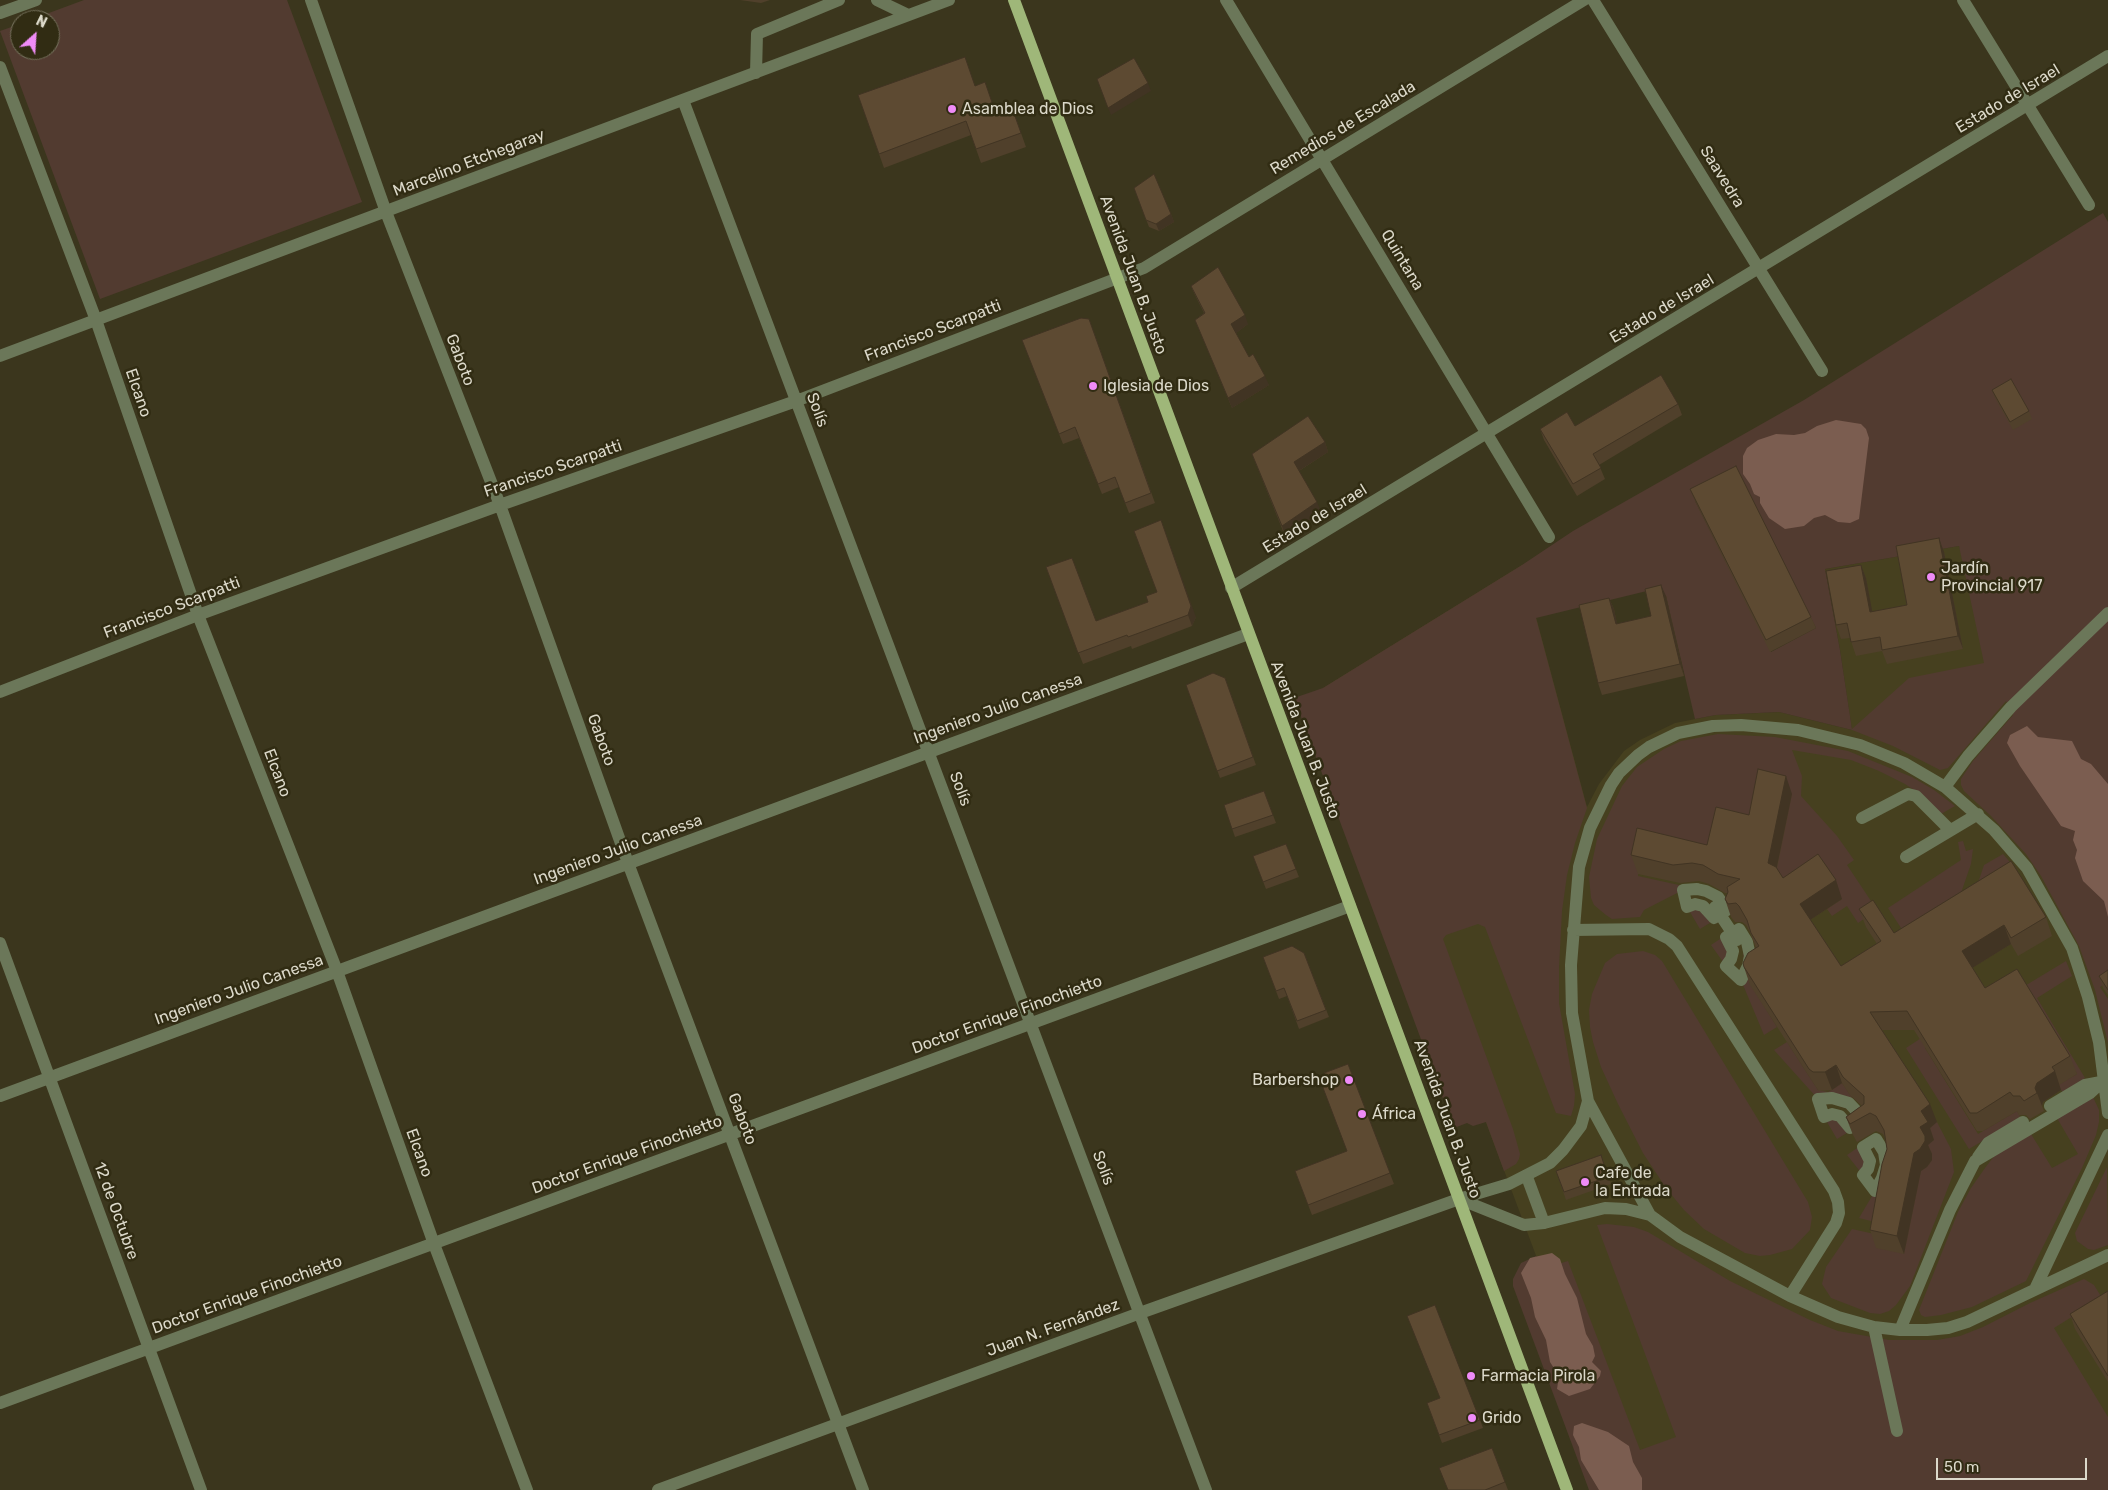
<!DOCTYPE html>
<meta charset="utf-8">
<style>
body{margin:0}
#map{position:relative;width:2108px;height:1490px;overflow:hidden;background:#3b361d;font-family:Rubik,sans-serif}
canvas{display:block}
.north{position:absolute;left:10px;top:10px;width:50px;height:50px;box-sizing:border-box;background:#312c13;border:1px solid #75715c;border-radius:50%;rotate:26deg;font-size:14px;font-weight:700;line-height:20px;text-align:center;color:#dcd9ca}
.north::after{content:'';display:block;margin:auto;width:18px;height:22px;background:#ef8bf7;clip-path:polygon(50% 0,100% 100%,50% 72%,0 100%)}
.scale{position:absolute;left:1936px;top:1458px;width:151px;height:22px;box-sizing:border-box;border:2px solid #dcd9ca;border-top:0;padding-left:6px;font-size:15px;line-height:18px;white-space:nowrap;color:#dcd9ca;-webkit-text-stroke:4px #312c13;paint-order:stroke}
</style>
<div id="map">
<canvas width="2108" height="1490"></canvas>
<div class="north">N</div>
<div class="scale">50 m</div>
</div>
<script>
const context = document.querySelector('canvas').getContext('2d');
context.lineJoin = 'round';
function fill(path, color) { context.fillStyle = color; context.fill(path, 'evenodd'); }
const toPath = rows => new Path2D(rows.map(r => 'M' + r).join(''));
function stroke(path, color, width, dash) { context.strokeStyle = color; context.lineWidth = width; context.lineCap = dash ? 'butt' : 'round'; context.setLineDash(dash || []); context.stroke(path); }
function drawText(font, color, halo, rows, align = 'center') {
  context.font = font + ' Rubik,sans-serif'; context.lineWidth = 5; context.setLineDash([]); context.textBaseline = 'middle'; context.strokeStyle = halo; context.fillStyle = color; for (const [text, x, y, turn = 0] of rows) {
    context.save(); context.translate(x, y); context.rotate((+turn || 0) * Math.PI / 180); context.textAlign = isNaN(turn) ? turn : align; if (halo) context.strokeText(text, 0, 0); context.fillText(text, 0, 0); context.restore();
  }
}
fill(toPath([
 [1959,546,2108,867,2108,1490,1624,1490,1323,688,1522,565,1587,807,1599,784,1624,751,1640,740,1675,723,1716,715,1779,712,1852,730,1840,650,1825,569]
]), '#46401f');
fill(toPath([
 [84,0,287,0,362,202,100,299,0,31,20,24,20,50,50,50,50,20,30,20],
 [2103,213,2108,222,2108,982,2100,987,2108,999,2108,1043,2095,990,2079,946,2041,876,2026,854,1991,816,1964,791,1961,785,1961,779,1973,761,2013,715,2006,701,1948,768,1940,770,1893,746,1852,730,1779,712,1716,715,1695,719,1666,596,1655,589,1536,618,1587,808,1575,843,1567,875,1562,911,1559,968,1559,1003,1575,1094,1574,1106,1571,1116,1556,1113,1485,927,1478,924,1446,935,1443,939,1513,1129,1520,1154,1519,1159,1516,1164,1504,1171,1486,1122,1473,1126,1467,1123,1454,1128,1294,698,1323,688,1522,565,1573,531,1804,400],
 [1740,477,1816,628,1771,652,1695,501],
 [1959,546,1984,663,1909,678,1852,729,1840,650,1825,569],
 [1718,734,1775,737,1848,751,1912,777,1934,790,1955,806,1941,814,1925,797,1905,784,1879,771,1851,760,1792,750,1802,776,1801,796,1837,836,1854,860,1847,865,1877,910,1858,923,1847,906,1832,916,1827,909,1842,899,1790,896,1749,864,1717,850,1638,874,1638,876,1697,889,1683,890,1644,910,1640,917,1612,919,1606,915,1594,905,1591,898,1589,877,1597,839,1622,786,1637,767,1664,749,1681,741],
 [1963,841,1966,851,1973,849,1971,864,1961,893,1903,931,1888,908,1961,860,1958,842],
 [2003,854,2014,867,1976,889,1984,865],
 [1691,905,1713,921,1700,929,1687,907],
 [1741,928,1766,964,1749,982,1777,1027,1764,1035,1741,980,1745,973],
 [1723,937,1732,947,1726,966,1711,945],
 [1643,951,1655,955,1662,961,1808,1202,1812,1217,1810,1230,1792,1249,1770,1255,1760,1256,1745,1253,1704,1229,1684,1210,1666,1188,1643,1153,1618,1104,1601,1067,1593,1042,1590,1027,1589,1010,1592,994,1605,963,1617,954],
 [2066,961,2072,976,2037,998,2085,1078,2063,1093,2058,1085,2077,1074,2023,987],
 [1935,1029,1925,1048,1978,1134,2017,1111,2021,1118,1969,1149,1906,1048],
 [1787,1042,1818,1090,1828,1092,1842,1083,1866,1118,1860,1113,1818,1099,1774,1050],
 [2093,1097,2099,1110,2099,1122,2096,1135,2082,1168,2026,1281,1972,1307,1941,1315,1925,1317,1921,1315,1919,1310,1958,1212,1971,1188,1985,1168,1995,1155,2031,1134,2052,1168,2078,1154,2057,1118],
 [1828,1115,1850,1131,1837,1139,1824,1117],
 [1937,1122,1951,1149,1954,1172,1910,1286,1896,1305,1889,1311,1880,1314,1870,1313,1831,1298,1822,1284,1826,1267,1852,1229,1879,1235,1921,1170,1929,1164,1932,1160,1927,1146,1927,1129],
 [1860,1146,1869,1157,1863,1175,1847,1155],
 [1892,1158,1879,1223,1859,1218,1875,1191],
 [2107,1167,2108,1245,2094,1250,2088,1249,2077,1241,2075,1233],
 [1607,1224,1634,1227,1648,1232,1730,1281,1810,1320,1838,1331,1889,1340,1937,1340,1960,1336,1983,1327,2030,1303,2084,1279,2094,1285,2102,1298,2054,1328,2108,1417,2108,1490,1589,1490,1513,1286,1513,1279,1521,1263,1536,1256,1541,1269,1568,1261,1640,1450,1676,1437,1597,1225]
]), '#523b30');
fill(toPath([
 [1836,420,1861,424,1866,429,1869,438,1859,519,1850,523,1838,522,1825,515,1814,518,1804,526,1785,529,1769,518,1760,503,1760,497,1754,494,1750,484,1743,474,1743,456,1747,448,1758,440,1776,434,1794,435,1805,433,1817,426],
 [2027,726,2038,737,2072,741,2081,759,2091,764,2108,784,2108,917,2104,901,2083,881,2075,858,2077,850,2073,840,2075,831,2061,826,2020,766,2007,743,2010,735],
 [1552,1253,1560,1259,1565,1274,1577,1298,1586,1334,1593,1346,1595,1356,1592,1362,1601,1371,1600,1376,1590,1389,1569,1396,1557,1389,1559,1376,1550,1362,1546,1340,1535,1317,1531,1298,1521,1273,1530,1258],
 [1582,1423,1608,1432,1629,1446,1633,1462,1642,1478,1642,1490,1599,1490,1581,1460,1579,1447,1573,1435,1574,1426]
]), '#7b5d50');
stroke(toPath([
 [311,0,386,212,500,505,628,863,863,1490],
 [877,0,908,15],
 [1226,0,1549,537],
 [1593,0,1822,371],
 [1963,0,2089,205],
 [0,13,36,0],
 [0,67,96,320,198,615,337,971,434,1244,527,1490],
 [756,73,757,34,839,0],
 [683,100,1206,1490],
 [0,356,949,0],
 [1231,588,2108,56],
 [0,692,198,615,500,505,796,401,1144,268,1584,0],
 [1945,787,1968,756,2011,707,2108,613],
 [1862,818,1908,794,1916,796,1950,830],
 [1906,857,1978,814],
 [1697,889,1706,891,1718,897,1727,910,1714,918,1703,906,1695,904,1687,907,1683,890,1697,889],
 [1715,907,1737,940],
 [1739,929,1747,942,1750,956,1748,966,1741,980,1726,966,1731,959,1733,951,1726,937,1739,929],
 [1573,930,1649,929,1669,939,1677,946,1834,1191,1838,1202,1839,1213,1836,1223,1790,1296],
 [0,943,201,1490],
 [0,1096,1248,634],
 [1832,1098,1849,1103,1864,1119,1850,1128,1840,1116,1832,1114,1824,1117,1818,1099,1832,1098],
 [2050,1106,2085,1085,2101,1082],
 [2108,1113,2099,1042,2088,997,2072,948,2027,868,1994,830,1945,787,1904,763,1860,745,1798,730,1741,725,1713,726,1678,733,1649,747,1638,755,1619,773,1611,785,1590,828,1579,867,1571,965,1572,1013,1588,1101,1650,1215,1680,1237,1790,1296,1838,1317,1874,1327,1900,1330,1927,1330,1948,1328,1967,1322,2108,1255],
 [1876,1139,1884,1152,1886,1165,1882,1178,1875,1191,1863,1175,1868,1169,1870,1161,1863,1147,1876,1139],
 [1978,1157,1988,1143,2023,1122],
 [1527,1177,1544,1223],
 [1459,1199,1524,1225,1544,1223,1605,1208,1626,1209,1650,1215],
 [2035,1289,2108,1135],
 [1874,1327,1897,1431],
 [1900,1330,1950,1210,1975,1161,2090,1093,2103,1081],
 [0,1403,1350,906],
 [658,1490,1140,1313,1459,1199,1509,1184,1550,1163,1563,1150,1581,1126,1588,1101]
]), '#6b7759', 12);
stroke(toPath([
 [1014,0,1567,1490]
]), '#9fb779', 12);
fill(toPath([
 [740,0,770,0,761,3],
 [975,86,995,111,1011,105,1026,147,981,163,971,135,884,168,858,95],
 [1134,188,1171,214,1174,222,1159,231,1149,227],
 [1191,286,1248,324,1236,333,1249,357,1269,385,1232,408,1195,320,1204,313,1195,295],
 [1089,319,1155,503,1129,513,1119,487,1102,494,1079,438,1063,444,1022,340],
 [1992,390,2029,411,2032,419,2013,430,1995,398],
 [1678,404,1682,415,1599,465,1605,479,1577,496,1544,440,1540,429,1575,426],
 [1325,442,1328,452,1299,471,1321,512,1285,536,1252,454],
 [1690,489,1811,617,1816,628,1770,652,1695,501],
 [1944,552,1963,649,1887,664,1882,651,1856,656,1850,638,1841,639,1836,625,1861,565,1866,578,1872,612,1907,605],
 [1046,567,1096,621,1148,602,1196,617,1192,626,1132,649,1131,646,1083,664],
 [1666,596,1684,676,1602,695,1598,683,1609,598,1614,609,1617,624,1651,616],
 [1225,678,1256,765,1220,778,1186,685],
 [1264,791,1276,823,1235,837,1224,805],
 [1792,794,1777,869,1783,878,1842,899,1810,920,1841,966,1877,944,1866,927,1859,909,1894,933,2046,917,2052,936,2018,956,2011,944,1972,968,1985,988,2070,1056,2077,1074,2059,1085,2061,1090,2043,1102,2042,1106,2044,1111,2030,1119,2026,1115,2019,1115,2017,1111,1983,1131,1977,1131,1914,1030,1882,1030,1937,1122,1930,1128,1934,1140,1928,1145,1932,1154,1932,1160,1927,1167,1921,1171,1904,1254,1876,1248,1870,1230,1887,1149,1886,1140,1883,1134,1876,1131,1857,1142,1853,1135,1846,1117,1862,1106,1850,1095,1842,1083,1832,1090,1819,1091,1816,1087,1750,985,1744,967,1756,948,1750,932,1746,925,1742,922,1735,922,1731,917,1725,899,1728,893,1725,893,1709,884,1699,881,1680,883,1638,874,1631,855,1707,845,1749,815],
 [1286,844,1299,877,1266,889,1253,856],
 [1304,953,1329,1017,1299,1029,1287,996,1279,999,1263,957],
 [2108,970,2108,995,2103,988,2099,976],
 [1348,1064,1394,1184,1312,1215,1295,1171,1347,1151,1324,1073],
 [1601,1155,1611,1184,1566,1200,1556,1171],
 [2108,1291,2108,1382,2075,1329,2070,1314],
 [1427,1403,1480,1420,1483,1428,1442,1443],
 [1492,1448,1508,1490,1448,1490]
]), '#50402b');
fill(toPath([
 [1148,83,1151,91,1111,115,1108,108],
 [1171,214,1174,222,1159,231,1156,224],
 [1245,315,1248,324,1235,334,1231,324],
 [1265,376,1269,385,1232,408,1228,398],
 [1325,442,1328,452,1297,472,1294,462],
 [1317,502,1321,512,1285,536,1282,526],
 [1161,520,1196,617,1192,626,1188,615],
 [1939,538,1944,552,1963,649,1958,636],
 [1861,565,1866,578,1875,626,1870,612],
 [1661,585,1666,596,1684,676,1680,664],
 [1609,598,1614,609,1620,636,1616,624],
 [1786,776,1792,794,1774,881,1768,863],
 [1836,880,1842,899,1807,922,1800,904],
 [2004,925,2011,944,1969,970,1962,951],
 [1836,1065,1842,1083,1832,1090,1825,1072],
 [2055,1071,2061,1090,2043,1102,2042,1106,2035,1088,2037,1083],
 [1930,1104,1937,1122,1930,1128,1934,1140,1928,1145,1932,1154,1932,1160,1927,1167,1921,1171,1904,1254,1897,1236,1914,1153,1920,1127,1921,1111]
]), '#413423');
const building = toPath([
 [965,57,975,86,985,82,995,111,1011,105,1021,133,976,149,966,121,879,154,858,95,965,57],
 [1134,58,1148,83,1108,108,1097,79,1134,58],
 [1154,174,1171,214,1156,224,1146,220,1134,188,1154,174],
 [1218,267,1245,315,1231,324,1249,357,1253,354,1265,376,1228,398,1195,320,1205,313,1191,286,1218,267],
 [1081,318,1089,319,1151,493,1125,503,1115,477,1098,484,1075,427,1059,434,1022,340,1081,318],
 [1661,375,1678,404,1593,454,1601,468,1573,484,1540,429,1567,412,1575,426,1661,375],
 [2011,379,2029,411,2010,422,1992,390,2011,379],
 [1308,416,1325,442,1294,462,1317,502,1282,526,1252,454,1308,416],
 [1736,466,1811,617,1766,640,1690,489,1736,466],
 [1161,520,1191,606,1188,615,1128,637,1127,635,1078,653,1046,567,1072,558,1096,621,1148,602,1146,596,1157,592,1134,531,1161,520],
 [1939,538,1958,636,1882,650,1880,637,1851,642,1847,623,1836,625,1826,571,1861,565,1870,612,1907,605,1896,546,1939,538],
 [1661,585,1680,664,1598,683,1579,605,1609,598,1616,624,1651,616,1645,589,1661,585],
 [1213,673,1225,678,1253,757,1217,771,1186,685,1213,673],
 [1758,769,1786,776,1768,863,1776,867,1783,878,1818,854,1836,880,1800,904,1841,966,1881,941,1859,909,1873,900,1894,933,2011,861,2046,917,2011,938,2004,925,1962,951,1985,988,2017,969,2070,1056,2052,1067,2055,1071,2037,1083,2035,1088,2037,1093,2024,1101,2020,1096,2013,1096,2010,1092,1977,1113,1970,1113,1907,1011,1870,1012,1930,1104,1921,1111,1928,1122,1920,1127,1925,1136,1925,1141,1920,1149,1914,1153,1897,1236,1870,1230,1882,1164,1887,1149,1884,1130,1876,1116,1870,1113,1850,1124,1846,1117,1864,1104,1864,1096,1843,1077,1836,1065,1825,1072,1813,1072,1809,1069,1744,967,1743,963,1748,953,1759,946,1751,933,1747,920,1739,906,1736,903,1728,904,1725,899,1728,892,1727,887,1740,879,1718,874,1703,865,1692,863,1673,865,1631,855,1637,828,1707,845,1716,807,1749,815,1758,769],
 [1264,791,1273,815,1232,829,1224,805,1264,791],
 [1286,844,1296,869,1263,882,1253,856,1286,844],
 [1292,946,1304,953,1326,1010,1297,1021,1284,988,1276,991,1263,957,1292,946],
 [2108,970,2108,990,2099,976,2108,970],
 [1348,1064,1390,1173,1308,1205,1295,1171,1347,1151,1320,1080,1326,1078,1324,1073,1348,1064],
 [1601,1155,1608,1177,1564,1192,1556,1171,1601,1155],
 [2108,1291,2108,1376,2070,1314,2108,1291],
 [1435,1305,1480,1420,1439,1435,1427,1403,1440,1398,1407,1316,1435,1305],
 [1492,1448,1505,1482,1485,1490,1448,1490,1439,1468,1492,1448]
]);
fill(building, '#5d4a32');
stroke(building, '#413423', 1);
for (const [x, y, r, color] of [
 [952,109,5,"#ef8bf7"],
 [1093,386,5,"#ef8bf7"],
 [1931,577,5,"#ef8bf7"],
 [1349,1080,5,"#ef8bf7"],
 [1362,1114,5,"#ef8bf7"],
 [1585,1182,5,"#ef8bf7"],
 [1471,1376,5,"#ef8bf7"],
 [1472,1418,5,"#ef8bf7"]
]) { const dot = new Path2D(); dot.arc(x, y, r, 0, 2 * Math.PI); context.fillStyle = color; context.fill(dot); stroke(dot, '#312c13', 2); }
drawText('16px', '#dcd9ca', '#312c13', [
 ["Estado de Israel",2008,99,-31],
 ["Remedios de Escalada",1343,128,-31],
 ["Marcelino Etchegaray",469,163,-21],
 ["Saavedra",1722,177,58],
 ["Quintana",1402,260,59],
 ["Avenida Juan B. Justo",1133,275,70],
 ["Estado de Israel",1662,309,-31],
 ["Francisco Scarpatti",933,331,-21],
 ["Gaboto",460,360,69],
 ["Elcano",138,393,71],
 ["Solís",817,410,69],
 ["Francisco Scarpatti",553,469,-19],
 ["Estado de Israel",1315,519,-31],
 ["Francisco Scarpatti",172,608,-21],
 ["Ingeniero Julio Canessa",998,709,-20],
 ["Gaboto",601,740,70],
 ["Avenida Juan B. Justo",1305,740,69],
 ["Elcano",277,773,69],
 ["Solís",960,789,69],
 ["Ingeniero Julio Canessa",618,850,-20],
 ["Ingeniero Julio Canessa",239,990,-20],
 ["Doctor Enrique Finochietto",1007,1015,-20],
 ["Gaboto",742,1119,69],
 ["Avenida Juan B. Justo",1447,1119,70],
 ["Elcano",419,1153,70],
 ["Doctor Enrique Finochietto",627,1155,-20],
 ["Solís",1103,1168,69],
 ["12 de Octubre",116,1211,70],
 ["Doctor Enrique Finochietto",247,1295,-20],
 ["Juan N. Fernández",1053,1328,-20]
]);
drawText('16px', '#dcd9ca', '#312c13', [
 ["Asamblea de Dios",962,109],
 ["Iglesia de Dios",1103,386],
 ["Jardín",1941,568],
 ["Provincial 917",1941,586],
 ["Barbershop",1339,1080,"right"],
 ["África",1372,1114],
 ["Cafe de",1595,1173],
 ["la Entrada",1595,1191],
 ["Farmacia Pirola",1481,1376],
 ["Grido",1482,1418]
], 'left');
</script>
